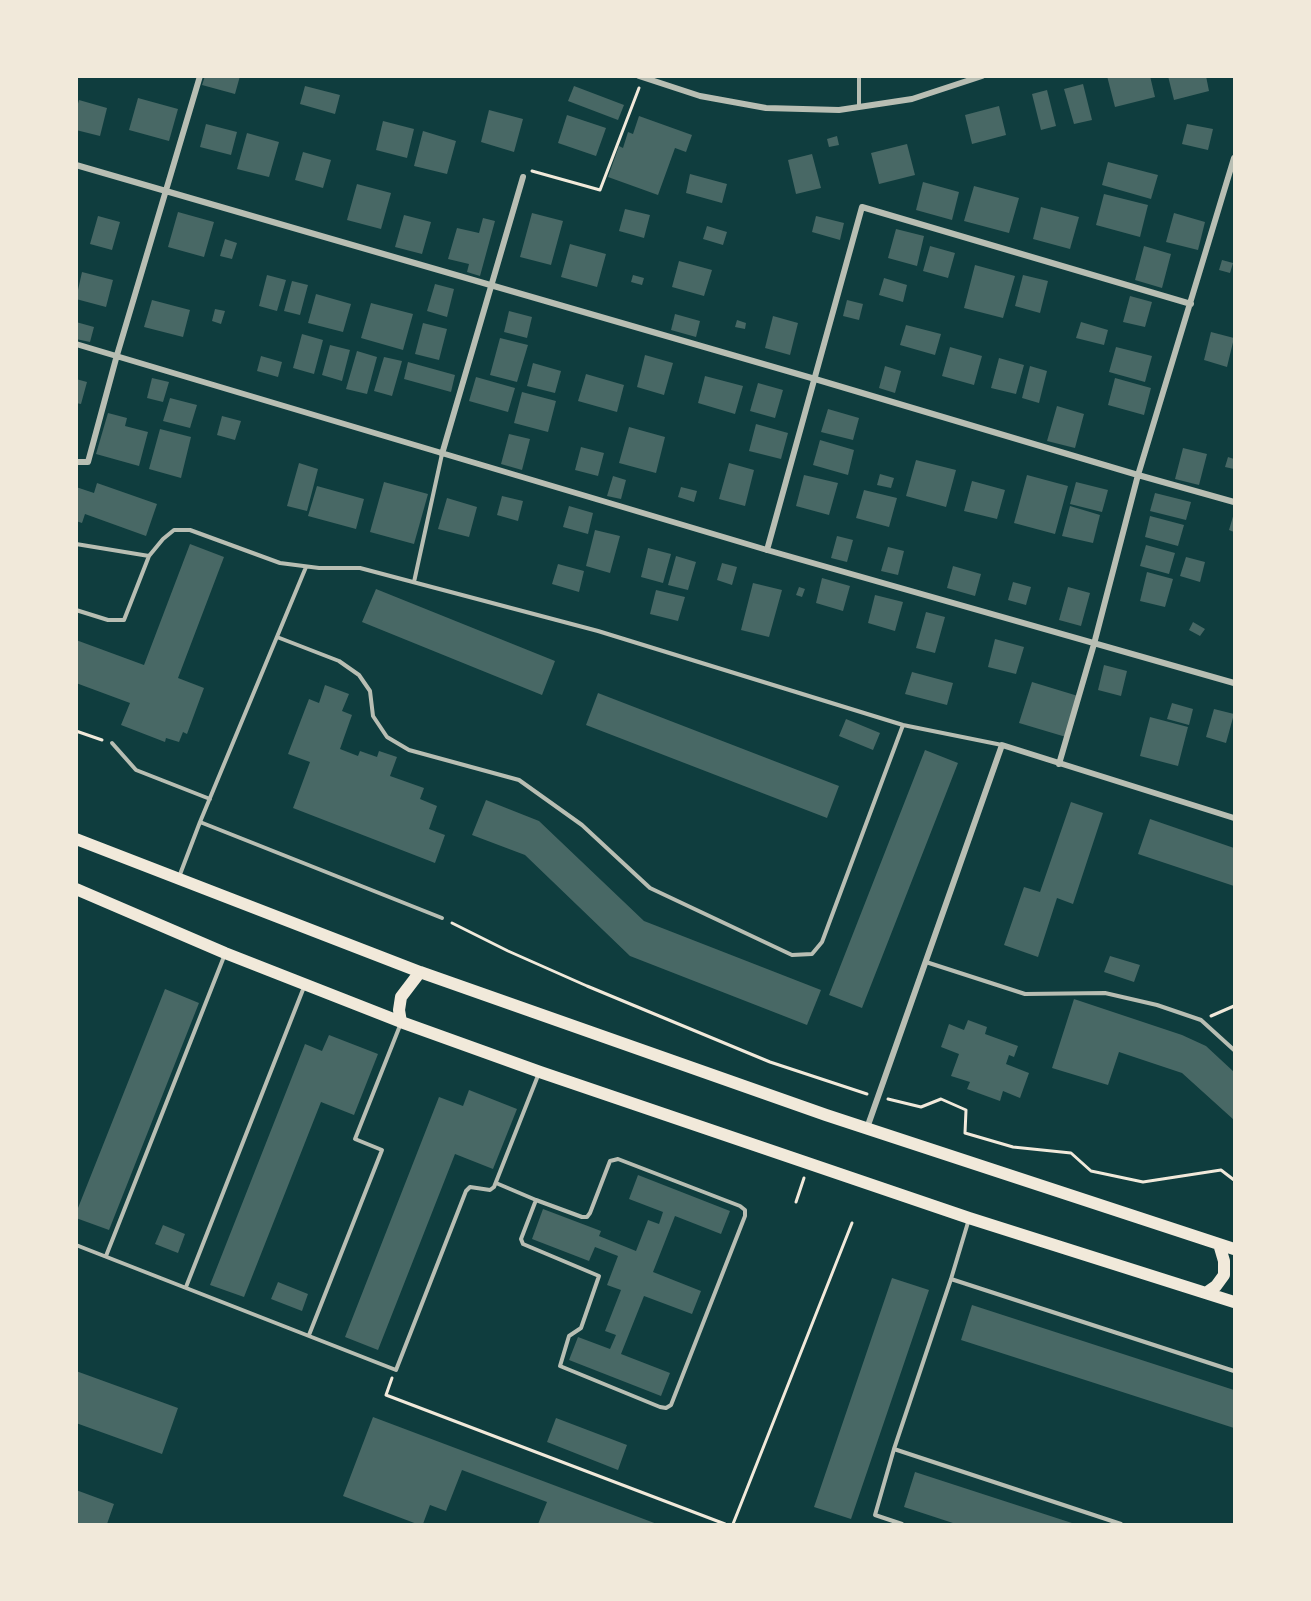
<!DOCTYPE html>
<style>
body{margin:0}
#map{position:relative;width:1311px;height:1601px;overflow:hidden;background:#0f3d3e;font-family:"Work Sans",sans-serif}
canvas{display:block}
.frame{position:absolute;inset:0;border:78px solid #f1e9da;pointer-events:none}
</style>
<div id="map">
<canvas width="1311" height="1601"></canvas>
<div class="frame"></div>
</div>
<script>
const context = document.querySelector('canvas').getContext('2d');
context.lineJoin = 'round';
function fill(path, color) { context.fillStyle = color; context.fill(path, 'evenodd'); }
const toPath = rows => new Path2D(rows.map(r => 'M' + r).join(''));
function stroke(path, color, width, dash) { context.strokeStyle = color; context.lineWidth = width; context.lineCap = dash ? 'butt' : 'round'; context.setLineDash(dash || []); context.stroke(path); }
fill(toPath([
 [205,76,240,76,235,94,202,85],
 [1107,76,1150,76,1155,97,1115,107],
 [1168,76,1206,76,1209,91,1174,100],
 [1083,84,1092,120,1074,124,1064,89],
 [305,86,340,95,335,114,300,104],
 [574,86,624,105,618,120,568,101],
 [1047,90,1056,126,1041,130,1032,94],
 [138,98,178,109,169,141,129,130],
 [79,100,107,108,100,136,76,130,76,111],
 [999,106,1006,135,972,144,965,115],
 [489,110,523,119,514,152,481,142],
 [567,115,606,128,596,156,558,143],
 [639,116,692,135,686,152,675,148,658,195,608,177,619,146,623,148,628,132,633,134],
 [383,121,414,129,407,158,376,150],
 [206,124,237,132,231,155,200,147],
 [1187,124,1213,129,1208,150,1182,144],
 [423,131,456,141,447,174,414,166],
 [247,133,279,142,269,177,237,169],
 [837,136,839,145,829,147,827,139],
 [907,144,915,175,879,184,871,153],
 [303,152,331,160,323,188,295,180],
 [812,154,821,188,796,194,788,160],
 [1108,162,1158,175,1151,199,1102,185],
 [690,174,727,184,722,203,686,193],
 [923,182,959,192,952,220,916,210],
 [357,184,391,193,381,229,347,220],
 [974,186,1019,198,1009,233,964,221],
 [1104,194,1148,205,1140,237,1096,225],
 [1041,207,1079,217,1070,249,1033,239],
 [625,209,650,215,644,238,619,231],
 [178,212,214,222,204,257,168,247],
 [532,213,563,221,551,265,520,257],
 [1174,213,1205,222,1198,250,1166,242],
 [404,215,431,222,422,254,395,247],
 [98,216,120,222,112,250,90,244],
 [816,216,844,223,840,240,812,232],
 [483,218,495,221,480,276,467,272,469,264,448,259,457,228,479,233],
 [707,226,727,232,723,245,703,239],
 [896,229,924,236,917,266,888,258],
 [225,239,237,243,232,259,220,256],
 [570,244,606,254,597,287,561,277],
 [930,246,955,253,948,278,923,271],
 [1144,246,1171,254,1162,288,1135,280],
 [1222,260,1233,263,1230,273,1219,270],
 [679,261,712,270,704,296,672,287],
 [975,265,1015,276,1003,318,964,308],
 [82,272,113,280,106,307,76,299],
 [267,275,286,280,277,311,259,306],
 [633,275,644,278,642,285,631,282],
 [1023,275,1048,281,1040,313,1015,306],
 [884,278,907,285,903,302,879,295],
 [292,281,308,285,300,315,284,311],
 [435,284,454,289,447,317,427,311],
 [316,294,351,304,343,332,308,323],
 [1130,296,1152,302,1145,327,1123,322],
 [152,300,190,310,183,337,144,327],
 [847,300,863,304,859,320,843,316],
 [371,303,413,314,403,350,361,338],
 [215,309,225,311,221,324,212,321],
 [509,311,532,317,527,338,504,332],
 [675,314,700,321,696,337,671,330],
 [773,316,798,323,790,355,765,348],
 [737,320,746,323,745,329,735,327],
 [76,322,94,327,90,342,76,339],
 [1081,322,1108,330,1104,345,1076,338],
 [423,323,447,329,439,360,415,354],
 [906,325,941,334,935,355,900,345],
 [1211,332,1234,338,1227,367,1204,360],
 [302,334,323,340,314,374,293,368],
 [500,338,528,345,517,382,490,375],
 [330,345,350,350,342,381,322,375],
 [950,347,982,356,974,385,942,376],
 [1116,347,1152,356,1145,382,1109,372],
 [357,351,377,357,367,394,346,389],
 [645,355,673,363,664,395,637,387],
 [261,356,282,362,278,377,257,371],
 [384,357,402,361,392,396,374,391],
 [999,358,1024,365,1016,394,991,388],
 [408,362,455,375,451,392,404,379],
 [533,363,561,371,555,393,527,386],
 [885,366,901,371,895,393,879,388],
 [1030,366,1047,371,1039,403,1022,398],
 [586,374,624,385,617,412,578,401],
 [705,376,743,386,735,414,698,403],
 [476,377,515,388,508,412,469,401],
 [152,378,169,382,163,402,147,398],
 [1115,378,1151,388,1144,415,1108,405],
 [76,379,87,382,81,404,76,403],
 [758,383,783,390,775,418,750,411],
 [522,392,556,401,548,432,514,423],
 [170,398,197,405,190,428,163,421],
 [1057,406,1084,414,1075,448,1047,441],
 [828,409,859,418,853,440,821,432],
 [108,413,127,418,125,426,148,432,139,466,96,454],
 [222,416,241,421,235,440,217,435],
 [756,424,788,433,781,459,749,451],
 [629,427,665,437,656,473,619,463],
 [160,429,191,437,181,478,149,469],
 [509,434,530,439,522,470,501,464],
 [820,440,854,450,848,475,813,465],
 [581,447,604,453,598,476,575,470],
 [1183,448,1207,454,1199,485,1175,479],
 [1228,457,1234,459,1234,469,1225,467],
 [916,460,956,470,946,507,906,496],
 [299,463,318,469,307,511,287,506],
 [729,463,754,470,745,506,719,499],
 [880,474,894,478,891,488,877,485],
 [804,475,838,483,829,515,796,506],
 [1027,475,1068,486,1055,534,1014,523],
 [613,476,626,480,621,499,607,496],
 [972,481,1005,490,997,519,964,511],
 [384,482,428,494,414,544,370,532],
 [1076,482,1108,490,1102,512,1070,504],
 [97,483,157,504,146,536,85,514,82,523,76,521,76,487,94,493],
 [317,486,364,499,356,529,308,516],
 [681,487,697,491,694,502,678,497],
 [864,490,897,498,889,527,856,518],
 [1155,493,1191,502,1186,520,1150,511],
 [502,496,523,501,518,521,497,515],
 [447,498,477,507,469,537,438,529],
 [569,506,593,513,588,534,563,527],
 [1070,506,1100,515,1093,543,1062,536],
 [1234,513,1234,532,1229,530],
 [1150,516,1184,525,1178,546,1145,537],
 [595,530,620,536,610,573,586,566],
 [837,536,853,540,847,562,831,558],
 [190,544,224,557,178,678,204,688,187,734,183,732,179,742,166,738,165,742,121,725,130,703,76,683,76,640,144,665],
 [1146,545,1175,553,1169,574,1140,566],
 [888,547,904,551,898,575,881,571],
 [648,548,671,554,663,583,641,577],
 [676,556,696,562,688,590,668,585],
 [1186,557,1205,562,1200,582,1180,576],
 [722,563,737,567,732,585,717,580],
 [558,564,584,571,579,592,552,584],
 [953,566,981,574,975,596,947,588],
 [1147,572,1173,579,1165,607,1140,601],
 [822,578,850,586,843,611,816,603],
 [1013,582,1031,587,1026,605,1008,600],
 [753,583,782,590,769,637,741,630],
 [799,587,805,589,802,597,796,595],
 [1068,587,1090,593,1081,626,1059,620],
 [376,589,555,661,542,695,362,622],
 [656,590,685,597,678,621,650,614],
 [875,595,903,602,895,631,868,623],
 [926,612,945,617,935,653,916,648],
 [1193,622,1205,629,1200,636,1189,630],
 [995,639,1024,647,1016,674,988,667],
 [1104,665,1127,671,1121,696,1098,690],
 [912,672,953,683,947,705,905,694],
 [1032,682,1078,696,1066,737,1019,723],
 [325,685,349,694,342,711,352,715,340,749,358,756,360,751,377,757,379,751,397,757,390,776,424,788,420,799,437,806,429,829,445,835,435,863,293,808,310,762,288,754,309,699,319,703],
 [598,693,839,786,827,818,586,725],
 [1172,703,1193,709,1189,725,1167,719],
 [1214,709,1234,714,1226,743,1206,737],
 [1150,717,1188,727,1178,766,1140,756],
 [846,719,880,733,873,750,839,736],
 [925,750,958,763,862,1008,829,995],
 [486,800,539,821,644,921,821,990,807,1025,630,956,525,855,472,835],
 [1071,802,1103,813,1073,904,1057,898,1038,957,1004,945,1024,887,1040,892],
 [1150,819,1234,848,1234,886,1138,854],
 [1110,956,1140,965,1134,982,1104,972],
 [165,989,199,1003,109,1230,76,1218,76,1213],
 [1074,999,1182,1035,1206,1046,1234,1072,1234,1120,1182,1073,1119,1052,1108,1085,1052,1068],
 [968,1020,987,1027,985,1034,1018,1046,1014,1057,1009,1055,1006,1064,1029,1073,1020,1098,1003,1091,1000,1101,967,1089,970,1082,951,1076,959,1054,941,1047,949,1024,964,1030],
 [329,1035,378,1054,354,1115,321,1102,244,1297,210,1285,305,1044,322,1051],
 [469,1090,517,1109,493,1169,455,1154,378,1350,345,1337,439,1097,463,1106],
 [638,1175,730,1211,721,1234,675,1216,653,1272,701,1291,692,1314,644,1296,621,1354,670,1373,661,1396,569,1360,578,1337,610,1349,616,1335,605,1331,621,1290,607,1285,618,1256,595,1247,589,1261,532,1239,543,1209,601,1231,599,1236,636,1251,648,1220,659,1224,663,1212,629,1199],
 [163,1225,185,1234,178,1253,155,1244],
 [892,1278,929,1290,851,1519,814,1507],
 [278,1282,308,1294,302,1311,271,1299],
 [972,1305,1234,1390,1234,1428,961,1340],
 [76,1371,178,1408,162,1454,76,1423],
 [373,1417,657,1524,538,1524,547,1502,462,1470,446,1511,430,1505,423,1524,417,1524,343,1496],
 [556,1418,627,1445,618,1470,547,1442],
 [915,1472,1075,1524,956,1524,904,1507],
 [76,1490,114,1504,107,1524,76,1524]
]), '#486865');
stroke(toPath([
 [532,171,600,190,639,88],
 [76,731,102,740],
 [452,923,508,951,587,986,770,1062,867,1094],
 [1211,1016,1234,1006],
 [888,1099,921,1107,941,1099,966,1110,965,1133,1013,1147,1071,1153,1091,1171,1143,1182,1221,1170,1234,1180],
 [796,1202,804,1178],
 [392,1378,386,1395,725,1524],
 [733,1524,852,1223]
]), '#f1e9da', 3);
stroke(toPath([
 [859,76,859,106],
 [76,544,149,556,163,539,174,530,190,530,280,563,319,568,360,568,598,631,903,725,1002,745],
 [414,582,442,454],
 [76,610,108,620,124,620,149,556],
 [277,637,339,661,359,675,370,691,373,716,387,737,409,750,519,780,582,825,650,888,792,955,812,954,822,942,903,725],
 [112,743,136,770,210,799],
 [200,822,442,918],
 [179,877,200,822,306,567],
 [926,962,1025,994,1105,993,1157,1005,1201,1020,1234,1050],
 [496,1183,536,1200,521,1239,523,1244,599,1276,581,1328,569,1336,560,1366,660,1407,666,1408,671,1405,745,1216,745,1210,740,1206,618,1159,610,1161,590,1213,587,1217,582,1217,536,1200],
 [969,1219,951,1279,894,1449,1121,1524],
 [76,1245,396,1370,466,1191,470,1187,490,1190,494,1187,539,1073],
 [106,1256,225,954],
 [951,1279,1234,1371],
 [186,1287,304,987],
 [309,1335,382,1150,355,1139,401,1023],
 [894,1449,875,1515,902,1524]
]), '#b8beb3', 4);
stroke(toPath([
 [639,76,700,96,766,108,839,110,912,99,982,76],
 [76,165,815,379,1138,475,1234,502],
 [76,344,767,550,1234,683],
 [442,454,523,177],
 [76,462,88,462,117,355,200,76],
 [767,550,862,207,1191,304],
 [1059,764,1094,644,1138,475,1234,158],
 [867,1128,1002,745,1234,818]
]), '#b8beb3', 6);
stroke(toPath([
 [76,839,420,972,826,1115,1234,1249],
 [76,889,225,953,401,1022,540,1072,969,1218,1234,1302],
 [401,1022,399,1010,401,997,420,972],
 [1206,1293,1216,1286,1224,1275,1224,1261,1219,1244]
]), '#f1e9da', 12);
</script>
